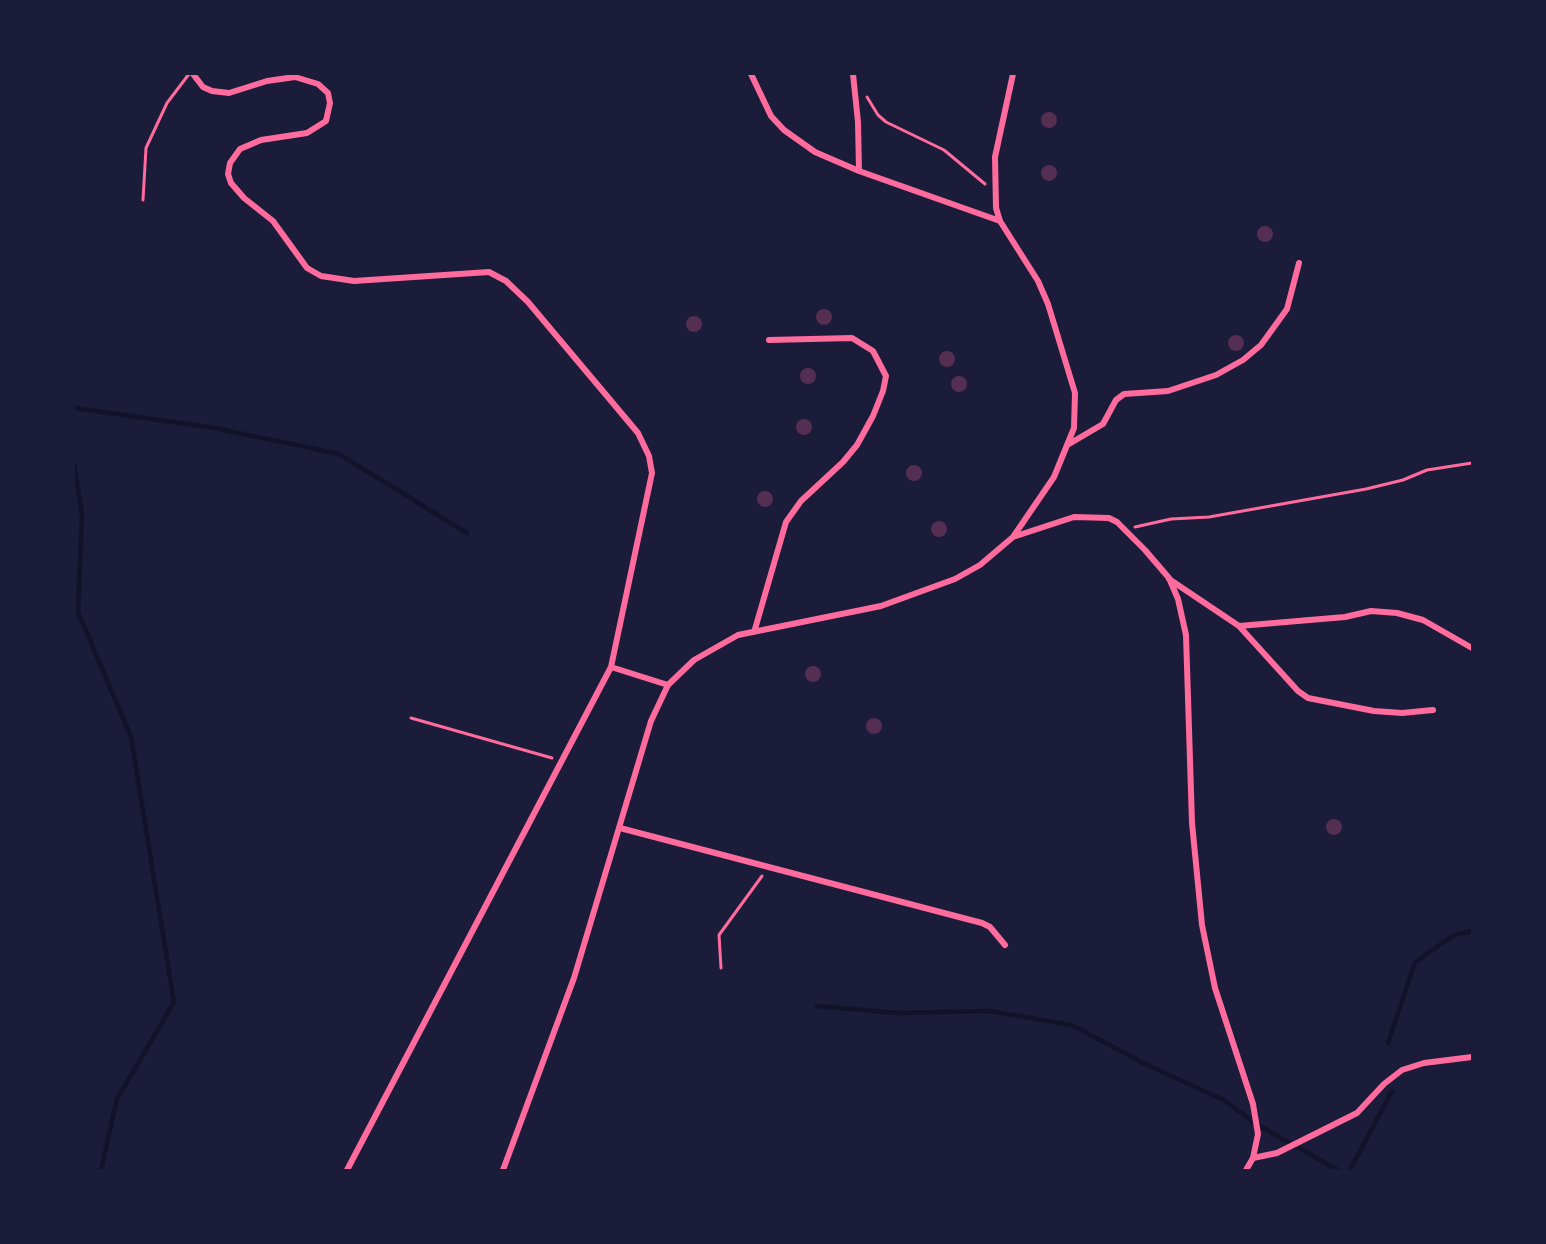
<!DOCTYPE html>
<style>
body{margin:0}
#map{position:relative;width:1546px;height:1244px;overflow:hidden;background:#1b1b3a;font-family:Roboto,sans-serif}
canvas{display:block}
.frame{position:absolute;inset:0;border:75px solid #1b1b3a;pointer-events:none}
</style>
<div id="map">
<canvas width="1546" height="1244"></canvas>
<div class="frame"></div>
</div>
<script>
const context = document.querySelector('canvas').getContext('2d');
context.lineJoin = 'round';
const toPath = rows => new Path2D(rows.map(r => 'M' + r).join(''));
function stroke(path, color, width, dash) { context.strokeStyle = color; context.lineWidth = width; context.lineCap = dash ? 'butt' : 'round'; context.setLineDash(dash || []); context.stroke(path); }
function fill(path, color) { context.fillStyle = color; context.fill(path, 'evenodd'); }
stroke(toPath([
 [74,408,215,428,339,454,467,533],
 [74,465,82,514,78,612,131,737,174,1002,117,1099,101,1170],
 [817,1006,897,1013,989,1011,1072,1025,1147,1065,1224,1100,1256,1124,1338,1170],
 [1388,1043,1415,962,1454,935,1472,931],
 [1350,1170,1392,1091]
]), '#12122b', 4.5);
fill(toPath([
 '1041 120a8 8 0 1 1 16 0a8 8 0 1 1-16 0Z',
 '1041 173a8 8 0 1 1 16 0a8 8 0 1 1-16 0Z',
 '1257 234a8 8 0 1 1 16 0a8 8 0 1 1-16 0Z',
 '816 317a8 8 0 1 1 16 0a8 8 0 1 1-16 0Z',
 '686 324a8 8 0 1 1 16 0a8 8 0 1 1-16 0Z',
 '1228 343a8 8 0 1 1 16 0a8 8 0 1 1-16 0Z',
 '939 359a8 8 0 1 1 16 0a8 8 0 1 1-16 0Z',
 '800 376a8 8 0 1 1 16 0a8 8 0 1 1-16 0Z',
 '951 384a8 8 0 1 1 16 0a8 8 0 1 1-16 0Z',
 '796 427a8 8 0 1 1 16 0a8 8 0 1 1-16 0Z',
 '906 473a8 8 0 1 1 16 0a8 8 0 1 1-16 0Z',
 '757 499a8 8 0 1 1 16 0a8 8 0 1 1-16 0Z',
 '931 529a8 8 0 1 1 16 0a8 8 0 1 1-16 0Z',
 '805 674a8 8 0 1 1 16 0a8 8 0 1 1-16 0Z',
 '866 726a8 8 0 1 1 16 0a8 8 0 1 1-16 0Z',
 '1326 827a8 8 0 1 1 16 0a8 8 0 1 1-16 0Z'
]), '#542f53');
stroke(toPath([
 [867,97,878,115,886,122,944,150,985,184],
 [1135,527,1171,519,1209,517,1366,489,1403,480,1427,470,1472,463],
 [411,718,552,758],
 [721,968,719,935,762,876]
]), '#ff6b9d', 3);
stroke(toPath([
 [143,200,146,148,167,103,189,74]
]), '#ff6b9d', 3);
stroke(toPath([
 [193,74,203,87,212,91,229,93,267,81,295,77,318,84,328,93,330,103,326,121,307,133,261,140,240,149,230,163,228,174,231,183,244,198,273,221,307,268,321,276,354,281,489,272,506,281,528,302,638,433,649,456,652,473,611,667,347,1170],
 [751,74,771,116,784,130,815,152,859,171,1000,221],
 [853,74,858,122,859,171],
 [1069,444,1103,424,1116,400,1124,394,1168,391,1216,375,1243,360,1261,345,1287,309,1299,263],
 [1013,537,1074,517,1109,518,1117,522,1145,550,1169,578,1178,599,1186,635,1192,823,1202,925,1215,988,1253,1104,1258,1134,1253,1158,1246,1170],
 [1169,579,1239,626,1298,691,1308,698,1374,711,1402,713,1433,710],
 [1239,626,1345,617,1371,611,1397,613,1423,620,1472,648],
 [755,629,786,522,801,501,843,462,857,445,873,416,883,391,886,376,873,351,852,338,769,340],
 [668,685,694,660,738,635,881,606,955,579,980,565,1013,537,1054,477,1074,428,1075,393,1048,304,1038,281,1000,221,996,208,995,157,1013,74],
 [620,828,982,923,990,927,1005,945],
 [1253,1158,1277,1153,1357,1113,1384,1084,1402,1070,1424,1063,1472,1057],
 [503,1170,574,978,651,721,668,685,611,667]
]), '#ff6b9d', 6);
</script>
